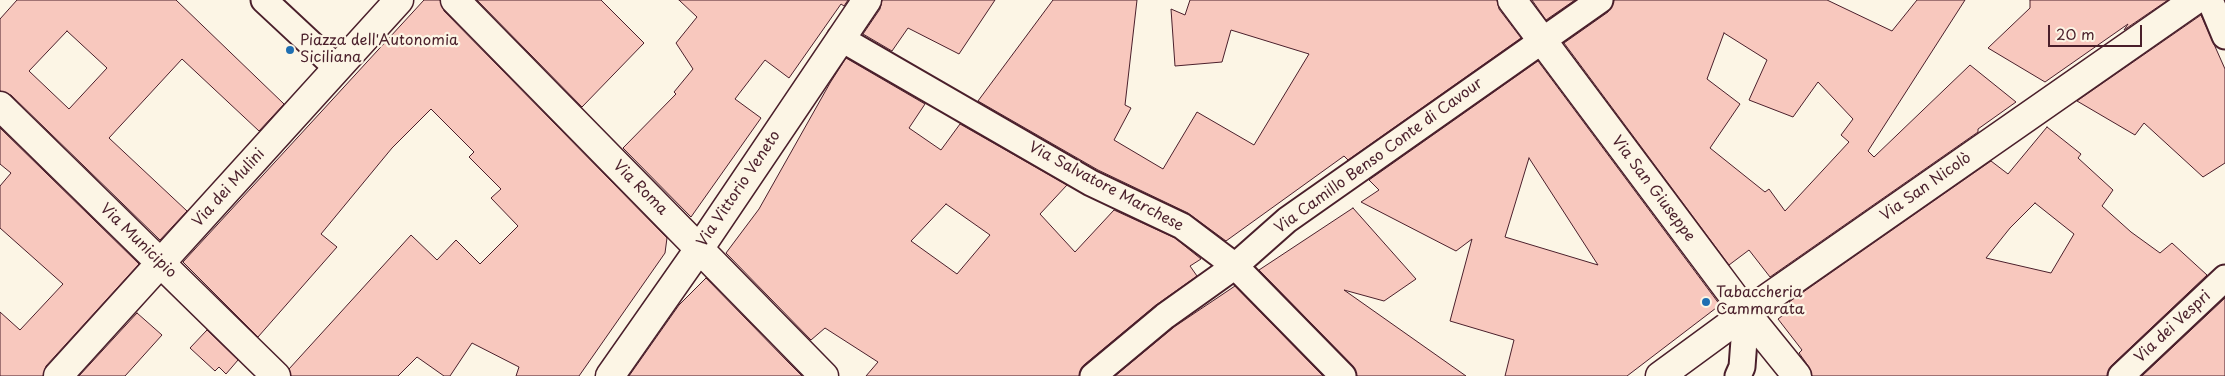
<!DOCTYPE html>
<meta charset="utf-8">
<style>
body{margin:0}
#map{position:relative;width:2225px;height:376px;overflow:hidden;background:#fcf5e5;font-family:"Playpen Sans",sans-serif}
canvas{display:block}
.scale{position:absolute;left:2048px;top:25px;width:94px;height:22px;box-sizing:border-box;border:2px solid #4a1f2b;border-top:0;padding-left:6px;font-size:15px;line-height:18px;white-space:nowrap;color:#4a1f2b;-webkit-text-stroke:4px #fcf5e5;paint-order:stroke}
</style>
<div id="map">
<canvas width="2225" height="376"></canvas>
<div class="scale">20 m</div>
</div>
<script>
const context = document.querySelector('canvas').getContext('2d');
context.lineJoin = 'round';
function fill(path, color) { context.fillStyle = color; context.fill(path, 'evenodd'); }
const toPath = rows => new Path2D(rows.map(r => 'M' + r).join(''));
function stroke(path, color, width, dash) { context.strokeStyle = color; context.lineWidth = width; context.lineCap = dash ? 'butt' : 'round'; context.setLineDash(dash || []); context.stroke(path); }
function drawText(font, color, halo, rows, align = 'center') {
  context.font = font + ' "Playpen Sans",sans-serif'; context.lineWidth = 4.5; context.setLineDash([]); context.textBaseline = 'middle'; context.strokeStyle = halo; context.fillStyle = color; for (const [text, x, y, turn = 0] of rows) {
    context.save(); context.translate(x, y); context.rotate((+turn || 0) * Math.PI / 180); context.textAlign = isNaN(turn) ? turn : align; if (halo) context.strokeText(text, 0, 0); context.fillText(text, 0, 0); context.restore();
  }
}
const building = toPath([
 [17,0,176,0,284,104,259,131,182,59,109,138,187,211,160,240,11,95,0,91,0,19,17,0],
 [67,31,107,68,69,109,29,71,67,31],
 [424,0,440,0,444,11,667,238,665,253,579,376,516,376,519,367,472,343,450,376,444,376,417,357,398,376,291,376,289,369,411,235,437,260,456,240,480,264,518,226,491,198,501,189,469,157,474,152,431,109,392,148,321,234,337,247,258,337,183,262,424,0],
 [477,0,601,0,644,43,582,107,477,0],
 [679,0,848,0,844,6,841,4,789,78,765,60,735,99,761,118,691,217,623,148,676,94,674,92,693,69,676,43,697,17,679,0],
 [882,0,995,0,959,54,908,28,892,51,863,34,880,9,882,0],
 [1053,0,1137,0,1125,105,1131,108,1114,140,1163,169,1197,112,1254,145,1309,54,1231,30,1222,62,1175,66,1171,9,1185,15,1190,0,1497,0,1499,9,1521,38,1348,160,1344,156,1226,241,1188,213,1098,170,978,101,1053,0],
 [1532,0,1575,0,1546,20,1532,0],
 [1614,0,1827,0,1892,31,1917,0,1965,0,1868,151,1874,157,1970,65,2016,102,1978,129,1978,132,1770,277,1749,250,1729,265,1564,43,1608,12,1614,0],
 [1724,33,1767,60,1749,100,1793,117,1818,82,1853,119,1841,135,1849,142,1785,211,1769,189,1765,192,1710,148,1740,104,1707,79,1724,33],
 [2030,0,2168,0,2124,30,2128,24,2045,82,1988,48,2030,8,2030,0],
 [2201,15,2225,69,2225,163,2203,177,2144,123,2135,135,2077,101,2201,15],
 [846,58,925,104,909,128,941,150,960,124,1067,185,1040,214,1075,252,1114,210,1175,238,1201,259,1190,266,1197,276,1156,305,1084,365,1079,376,866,376,878,362,825,328,811,340,726,253,759,209,830,83,846,58],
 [946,204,990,235,957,274,911,241,946,204],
 [1538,61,1720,305,1627,376,1505,376,1514,340,1450,321,1472,239,1456,251,1361,202,1379,190,1369,180,1538,61],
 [1529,158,1598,265,1505,237,1529,158],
 [2047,127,2081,154,2078,158,2113,190,2102,206,2131,232,2160,253,2172,243,2207,275,2111,366,2107,376,1812,376,1809,367,1799,353,1802,350,1778,319,1794,307,1789,302,1991,161,2008,174,2047,127],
 [2035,203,2074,234,2051,273,1986,258,2010,228,2035,203],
 [0,128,139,264,46,366,43,376,0,376,0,312,20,330,63,284,0,228,0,186,11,173,0,164,0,128],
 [1353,208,1416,279,1384,301,1344,290,1466,376,1357,376,1353,366,1259,270,1353,208],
 [706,278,788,362,802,376,629,376,679,305,706,278],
 [1235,286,1323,376,1115,376,1174,327,1235,286],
 [2225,298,2225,376,2142,376,2225,298],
 [137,313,162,335,125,376,79,376,137,313],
 [207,330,238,360,226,374,219,367,215,371,190,348,207,330]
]);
fill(building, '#f8c8be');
stroke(building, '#4a1f2b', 1);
const minor = toPath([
 [264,0,337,68],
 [2210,0,2225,36],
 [840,38,1091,183,1182,226,1235,266,1343,376],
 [1093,376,1165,316,1235,266,1287,220,1600,0],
 [1738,376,1742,367,1746,313],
 [2121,376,2225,278]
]);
const tertiary = toPath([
 [455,0,824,376],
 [1512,0,1746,313],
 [0,106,276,376],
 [58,376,399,0],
 [610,376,699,249,867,0]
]);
const secondary = toPath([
 [1746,313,1797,376],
 [1660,376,1746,313,2195,0]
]);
stroke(minor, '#4a1f2b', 29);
stroke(tertiary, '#4a1f2b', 31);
stroke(secondary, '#4a1f2b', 31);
stroke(minor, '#fcf5e5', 25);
stroke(tertiary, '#fcf5e5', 28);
stroke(secondary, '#fcf5e5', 28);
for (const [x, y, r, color] of [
 [290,50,5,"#1f6fb2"],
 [1706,302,5,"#1f6fb2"]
]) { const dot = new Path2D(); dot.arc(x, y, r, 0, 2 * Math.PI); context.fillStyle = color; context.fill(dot); stroke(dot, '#fcf5e5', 2); }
drawText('15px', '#4a1f2b', '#fcf5e5', [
 ["Piazza dell'Autonomia",300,41],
 ["Siciliana",300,58],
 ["Tabaccheria",1716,293],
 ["Cammarata",1716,310]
], 'left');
drawText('15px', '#4a1f2b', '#fcf5e5', [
 ["Via Camillo Benso Conte di Cavour",1379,156,-36],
 ["Via Salvatore Marchese",1106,187,28],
 ["Via San Nicolò",1926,187,-35],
 ["Via dei Mulini",229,188,-48],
 ["Via Roma",640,188,45],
 ["Via Vittorio Veneto",739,189,-56],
 ["Via San Giuseppe",1653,189,53],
 ["Via Municipio",138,241,44],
 ["Via dei Vespri",2173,327,-43]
]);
</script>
